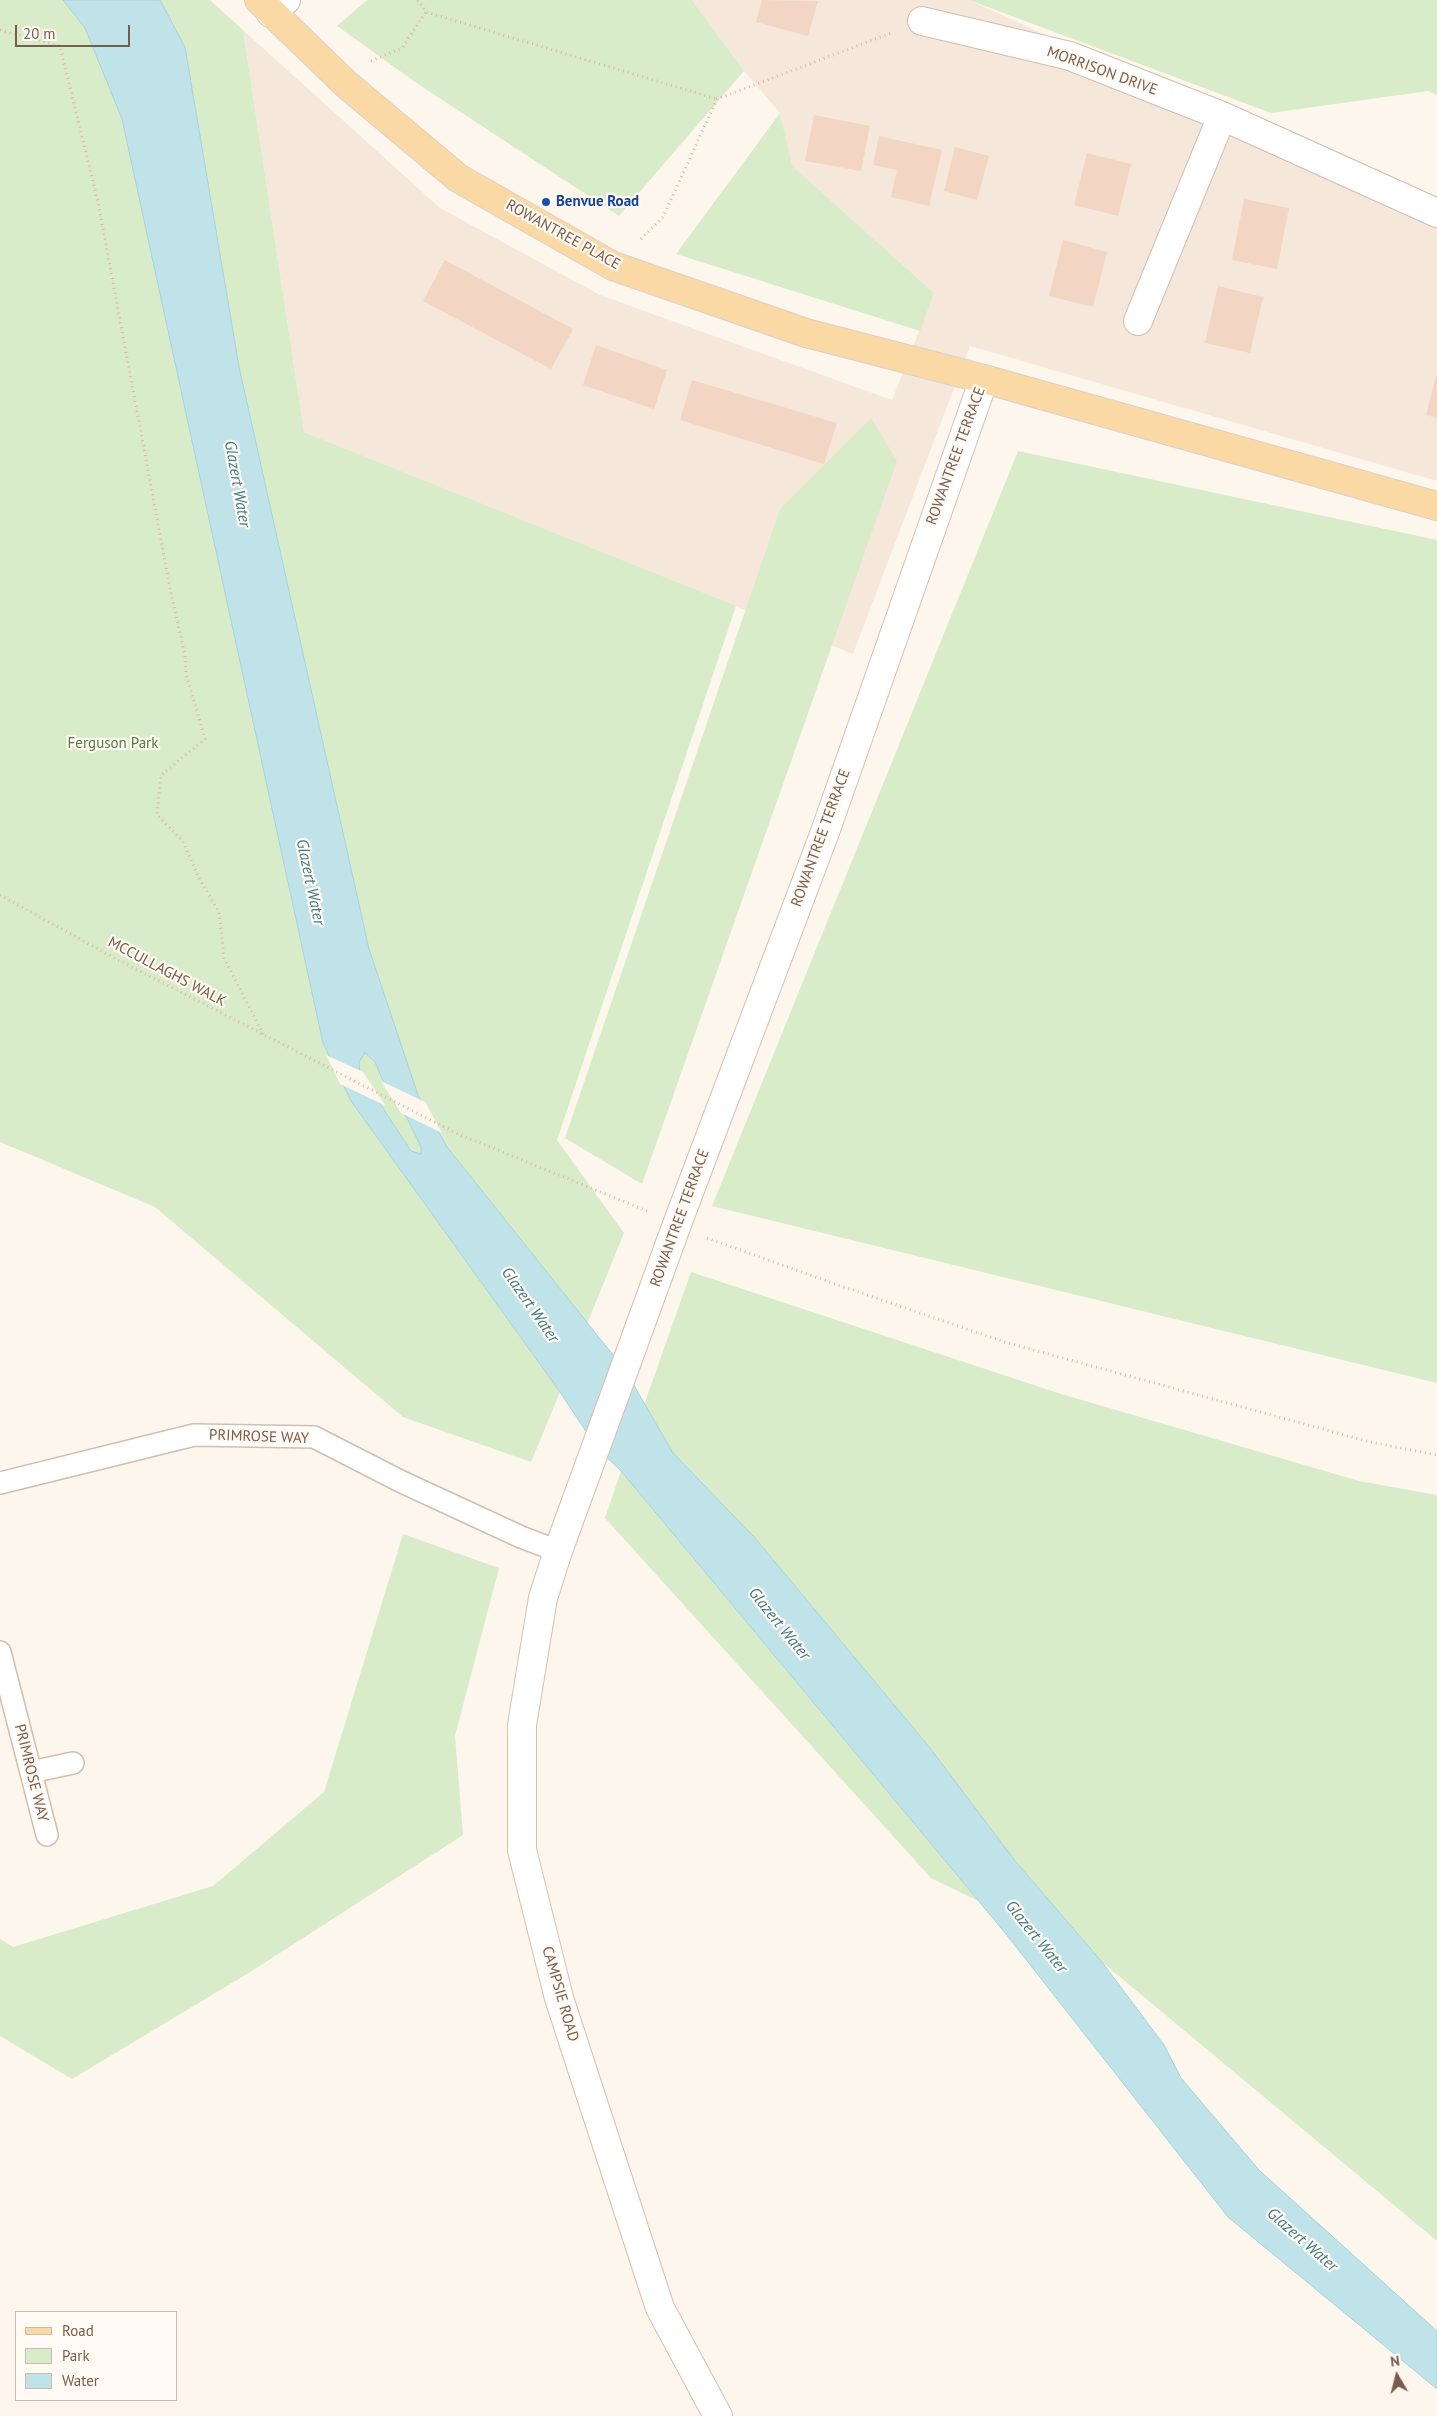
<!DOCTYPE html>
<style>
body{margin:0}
#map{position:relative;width:1437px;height:2416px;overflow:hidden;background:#fdf6ec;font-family:"PT Sans",sans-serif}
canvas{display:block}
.legend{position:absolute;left:15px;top:2311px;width:162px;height:90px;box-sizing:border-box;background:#fffaf3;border:1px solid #cabbb1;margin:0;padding:6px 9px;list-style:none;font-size:15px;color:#7a5c4d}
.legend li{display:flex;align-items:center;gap:10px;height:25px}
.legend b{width:25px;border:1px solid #cabbb1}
.north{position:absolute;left:1372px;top:2351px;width:50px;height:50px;-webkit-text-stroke:4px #fffaf3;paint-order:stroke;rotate:352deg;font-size:14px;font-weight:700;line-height:20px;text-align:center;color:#7a5c4d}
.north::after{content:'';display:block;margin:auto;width:18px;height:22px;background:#7a5c4d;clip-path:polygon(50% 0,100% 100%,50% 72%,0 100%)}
.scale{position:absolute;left:15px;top:25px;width:115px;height:22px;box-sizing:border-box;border:2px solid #7a5c4d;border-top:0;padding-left:6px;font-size:15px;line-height:18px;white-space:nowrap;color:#7a5c4d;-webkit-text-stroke:4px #fffaf3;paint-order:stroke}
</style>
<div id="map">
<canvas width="1437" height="2416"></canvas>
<ul class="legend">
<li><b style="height:6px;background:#fbd9a5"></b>Road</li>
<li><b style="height:14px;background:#d8ecc9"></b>Park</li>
<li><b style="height:14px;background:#bfe3e8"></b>Water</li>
</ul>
<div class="north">N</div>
<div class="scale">20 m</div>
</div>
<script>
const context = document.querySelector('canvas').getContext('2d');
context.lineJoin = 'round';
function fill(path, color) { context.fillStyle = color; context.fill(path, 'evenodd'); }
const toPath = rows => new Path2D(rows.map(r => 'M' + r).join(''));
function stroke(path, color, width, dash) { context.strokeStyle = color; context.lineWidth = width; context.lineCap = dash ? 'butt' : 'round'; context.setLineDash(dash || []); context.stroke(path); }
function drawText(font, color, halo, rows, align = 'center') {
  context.font = font + ' "PT Sans",sans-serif'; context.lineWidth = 4.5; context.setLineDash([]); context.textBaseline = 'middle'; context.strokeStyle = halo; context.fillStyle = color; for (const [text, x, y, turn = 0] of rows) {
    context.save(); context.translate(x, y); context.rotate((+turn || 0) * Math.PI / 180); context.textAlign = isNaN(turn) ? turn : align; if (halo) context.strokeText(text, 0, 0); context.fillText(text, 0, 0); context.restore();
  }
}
fill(toPath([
 [692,0,969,0,1437,213,1437,481,970,346,853,654,304,432,243,30,440,208,600,295,892,400,934,293,791,166,780,113,744,71]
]), '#f5e8da');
fill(toPath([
 [0,0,63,0,85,28,122,118,323,1043,351,1101,560,1392,531,1462,403,1417,155,1207,0,1142],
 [160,0,210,0,243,30,304,432,736,606,557,1140,624,1233,587,1324,447,1147,418,1095,369,949,239,367,185,47],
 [367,0,692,0,744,71,619,216,418,84,337,26],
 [969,0,1437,0,1437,95,1428,91,1271,113],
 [780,113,792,166,934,293,920,331,676,254],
 [871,418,897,461,642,1184,565,1138,780,509],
 [1018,451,1437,540,1437,1383,712,1206],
 [365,1053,375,1062,383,1081,407,1118,421,1147,421,1154,411,1151,360,1073,359,1062],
 [691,1272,1058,1393,1359,1481,1437,1495,1437,2241,1102,1962,1016,1862,930,1748,755,1538,673,1453,644,1405],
 [621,1471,978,1901,931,1878,605,1518],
 [403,1534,499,1568,455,1736,463,1835,255,1969,72,2079,0,2036,0,1939,13,1947,213,1886,324,1792]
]), '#d8ecc9');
const water = toPath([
 [63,0,160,0,185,47,239,367,369,949,418,1095,447,1147,625,1370,673,1453,755,1538,930,1748,1016,1862,1102,1962,1164,2045,1181,2078,1259,2170,1437,2331,1437,2389,1228,2217,1006,1934,621,1471,597,1448,560,1392,351,1101,323,1043,122,119,85,28,63,0],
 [365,1053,375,1062,383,1081,407,1118,421,1147,421,1154,411,1151,360,1073,359,1062,365,1053]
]);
fill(water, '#bfe3e8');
stroke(water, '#a5d3da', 1);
fill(toPath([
 [326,1055,363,1072,386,1106,340,1084],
 [381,1081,425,1102,442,1133,401,1113]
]), '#fdf6ec');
fill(toPath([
 [762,0,818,1,808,36,756,22],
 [814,115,870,126,861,171,805,161],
 [879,136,942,150,929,206,891,197,897,170,873,165],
 [955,147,989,156,977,200,944,191],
 [1087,153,1131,164,1118,216,1074,205],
 [1244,199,1289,208,1277,269,1232,260],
 [1063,240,1107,252,1093,307,1049,296],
 [445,260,573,329,551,369,423,301],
 [1218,286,1263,297,1250,353,1205,343],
 [596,345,667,370,654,409,583,385],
 [1436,376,1437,376,1437,418,1426,415],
 [692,380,837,423,824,464,680,420]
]), '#f3d5c3');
const service = toPath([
 [0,1483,194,1435,314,1437,402,1482,521,1537,558,1551],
 [0,1652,47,1835],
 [31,1772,73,1763]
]);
const minor = toPath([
 [271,13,286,0],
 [922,21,1070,56,1222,116,1437,213],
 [1138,321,1222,116]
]);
const secondary = toPath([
 [718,2416,660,2308,559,1998,522,1850,522,1725,543,1598,558,1551,676,1227,825,832,984,379]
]);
const primary = toPath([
 [259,0,346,84,458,178,613,266,806,333,984,379,1437,506]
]);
stroke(service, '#d1beb0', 24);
stroke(minor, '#d1beb0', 30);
stroke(secondary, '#d6c0b0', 30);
stroke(primary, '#dad1cd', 30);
stroke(toPath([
 [418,0,426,12,717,99],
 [0,30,60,46,98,202,170,588,185,656,186,673,205,739,161,775,157,815,182,840,199,878,219,912,224,958,263,1034],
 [371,61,402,48,426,12],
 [641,239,663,217,717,99,891,33],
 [0,895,118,960,456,1133,647,1211],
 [707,1238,835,1284,1008,1343,1370,1442,1437,1455]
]), '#d9b8a5', 3, [1, 4]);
stroke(service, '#fff', 21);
stroke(minor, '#fff', 28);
stroke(secondary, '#fff', 28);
stroke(primary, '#fbd9a5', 28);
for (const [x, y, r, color] of [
 [546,202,5,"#1a4fb4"]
]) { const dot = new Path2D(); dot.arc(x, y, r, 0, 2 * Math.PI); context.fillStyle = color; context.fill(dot); stroke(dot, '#fffaf3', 2); }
drawText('15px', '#7a5c4d', '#fffaf3', [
 ["MORRISON DRIVE",1102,71,20],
 ["ROWANTREE PLACE",563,235,29],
 ["ROWANTREE TERRACE",956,456,-70],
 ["ROWANTREE TERRACE",821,838,-70],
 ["MCCULLAGHS WALK",167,972,28],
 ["ROWANTREE TERRACE",680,1218,-70],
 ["PRIMROSE WAY",259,1437,2],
 ["PRIMROSE WAY",31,1773,76],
 ["CAMPSIE ROAD",560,1994,74]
]);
drawText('bold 15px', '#164399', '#fffaf3', [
 ["Benvue Road",556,202]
], 'left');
drawText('15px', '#537a41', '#fffaf3', [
 ["Ferguson Park",113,744]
]);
drawText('italic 16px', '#437c86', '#fffaf3', [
 ["Glazert Water",237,484,80],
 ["Glazert Water",310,882,78],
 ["Glazert Water",530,1305,55],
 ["Glazert Water",779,1624,51],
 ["Glazert Water",1036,1937,51],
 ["Glazert Water",1302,2240,41]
]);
</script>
